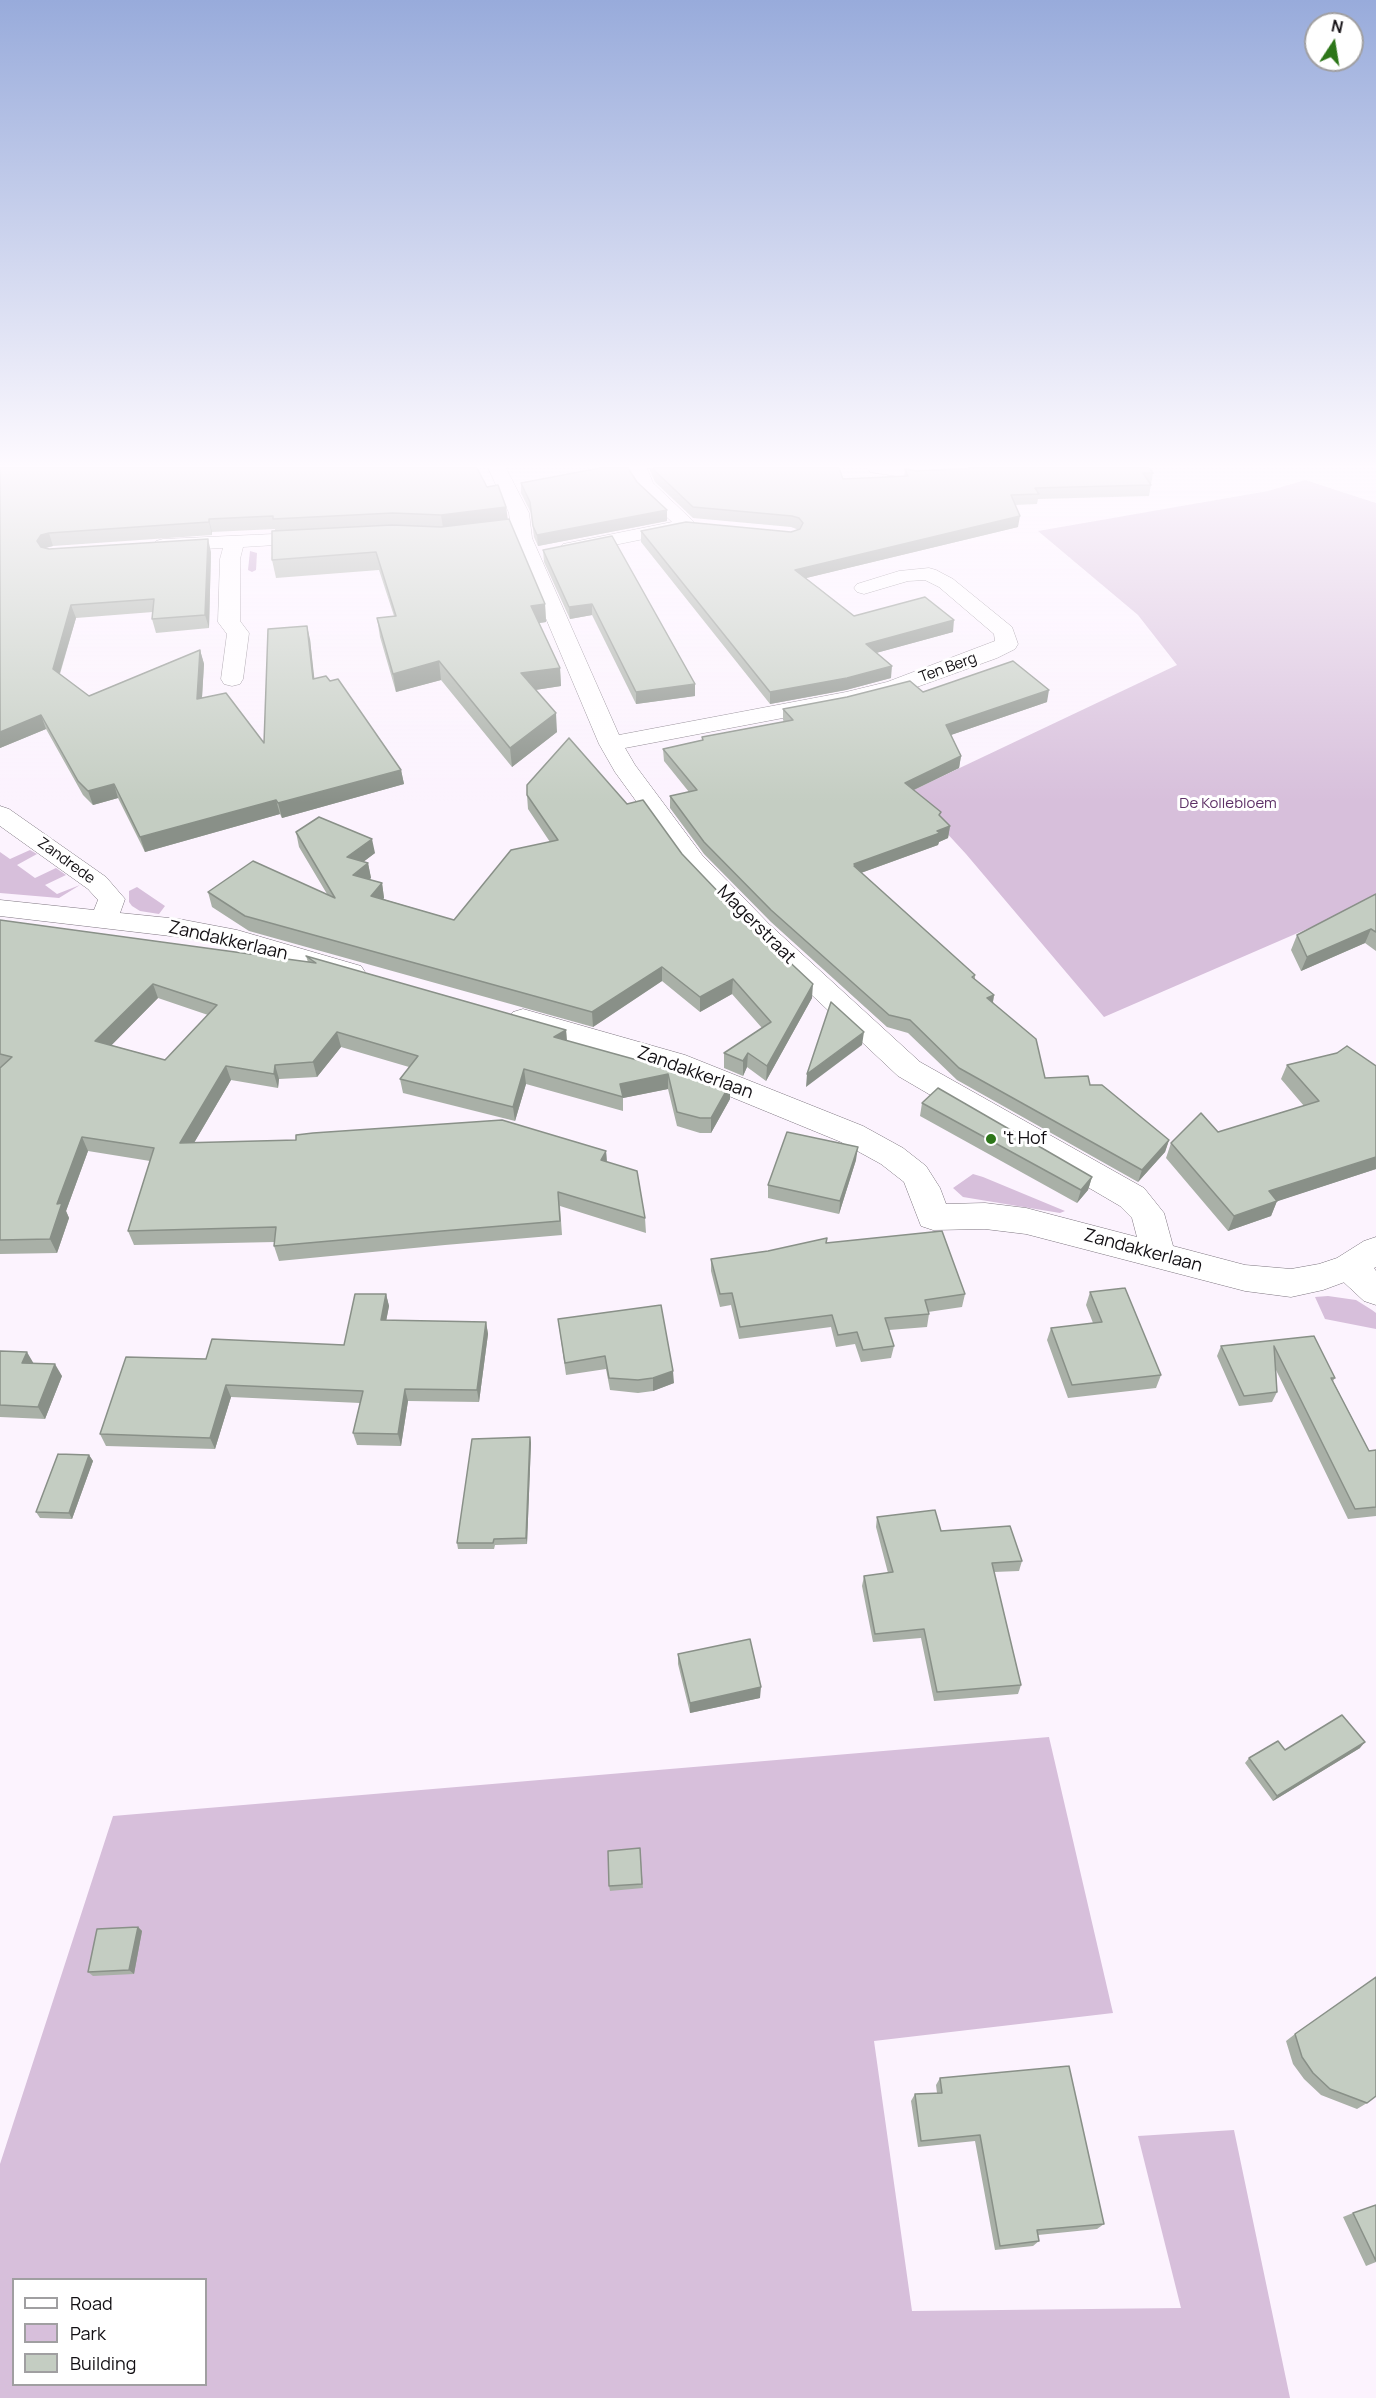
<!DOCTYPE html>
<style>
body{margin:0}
#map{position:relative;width:1376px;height:2398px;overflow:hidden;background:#fcf3fe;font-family:Manrope,sans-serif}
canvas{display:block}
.legend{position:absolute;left:12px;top:2278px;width:195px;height:108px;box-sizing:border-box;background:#fff;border:2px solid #a09fa1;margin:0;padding:8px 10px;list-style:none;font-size:18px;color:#120f13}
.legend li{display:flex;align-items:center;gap:12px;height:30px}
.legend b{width:30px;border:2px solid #a09fa1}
.north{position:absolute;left:1304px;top:12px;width:60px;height:60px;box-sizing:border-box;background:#fff;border:2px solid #a09fa1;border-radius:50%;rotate:12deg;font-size:16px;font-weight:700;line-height:24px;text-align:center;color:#120f13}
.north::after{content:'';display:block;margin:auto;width:21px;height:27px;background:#2d7619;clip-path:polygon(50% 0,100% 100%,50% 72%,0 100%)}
</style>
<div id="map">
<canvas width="1376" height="2398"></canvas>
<ul class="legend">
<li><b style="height:8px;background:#fff"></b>Road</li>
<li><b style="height:16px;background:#d7bfdb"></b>Park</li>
<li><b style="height:16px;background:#c4cdc2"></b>Building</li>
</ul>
<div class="north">N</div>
</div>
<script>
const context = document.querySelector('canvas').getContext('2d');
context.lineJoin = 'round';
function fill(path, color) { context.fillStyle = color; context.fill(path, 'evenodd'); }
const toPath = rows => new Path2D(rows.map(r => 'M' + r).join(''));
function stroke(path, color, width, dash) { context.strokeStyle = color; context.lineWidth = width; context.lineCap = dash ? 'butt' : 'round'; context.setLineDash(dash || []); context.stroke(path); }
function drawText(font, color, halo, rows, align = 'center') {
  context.font = font + ' Manrope,sans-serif'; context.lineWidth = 6; context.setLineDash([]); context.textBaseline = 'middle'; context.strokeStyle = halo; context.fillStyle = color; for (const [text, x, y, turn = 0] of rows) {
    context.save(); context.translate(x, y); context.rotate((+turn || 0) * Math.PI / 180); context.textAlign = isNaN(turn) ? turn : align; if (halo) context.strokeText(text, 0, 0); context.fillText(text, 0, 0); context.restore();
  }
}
fill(toPath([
 [1305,480,1376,503,1376,899,1104,1017,966,854,909,792,1177,665,1138,615,1038,531,1268,491],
 [30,850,37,854,17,865,35,878,56,868,66,875,45,885,57,894,80,885,59,898,0,893,0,852,10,859],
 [137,887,165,906,159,914,140,911,132,906,129,902,129,891],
 [973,1174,983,1177,1065,1211,1060,1213,963,1197,953,1188],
 [1328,1296,1356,1300,1372,1310,1376,1313,1376,1329,1325,1319,1315,1297],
 [1049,1737,1113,2013,874,2041,912,2311,1181,2308,1138,2136,1234,2130,1290,2398,0,2398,0,2164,113,1816],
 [14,2280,206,2280,206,2384,14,2384]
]), '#d7bfdb');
fill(toPath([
 [250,551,257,553,256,570,252,572,248,570,250,551]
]), '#c19dc8');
const street = toPath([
 [488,468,506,468,529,513,532,538,619,735,846,692,887,682,995,641,994,634,939,587,925,580,908,581,864,594,857,592,854,588,857,584,899,571,929,568,936,570,953,579,1012,627,1018,644,1015,649,997,658,903,692,846,706,625,748,635,765,702,855,769,924,920,1062,1144,1188,1164,1213,1173,1246,1245,1265,1291,1269,1319,1264,1349,1254,1361,1258,1366,1267,1361,1276,1323,1290,1291,1297,1245,1291,1026,1234,985,1229,933,1230,921,1226,904,1182,881,1164,841,1142,663,1069,513,1026,508,1019,513,1012,523,1009,685,1055,863,1126,903,1148,926,1166,940,1188,946,1204,985,1203,1026,1208,1137,1237,1132,1218,1120,1206,898,1076,749,936,684,867,615,772,599,744,512,538,509,513,488,468],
 [629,468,647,468,653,483,693,521,696,525,693,529,570,554,563,552,560,548,563,544,672,522,639,491,631,479,629,468],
 [867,468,1043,468,1040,472,1034,473,915,479,876,473,870,472,867,468],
 [318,532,325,534,328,538,325,542,243,547,240,559,240,621,249,633,243,679,240,684,232,686,224,684,221,679,227,634,218,622,220,559,223,548,163,551,156,549,153,545,156,541,163,539,318,532],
 [0,806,9,809,106,877,125,899,120,913,179,919,237,930,361,966,365,972,361,978,351,981,234,947,179,937,0,916,0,900,94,910,98,900,88,889,0,826,0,806]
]);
const secondary = toPath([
 [1376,1237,1376,1267,1374,1268,1376,1271,1376,1305,1364,1301,1337,1276,1332,1267,1337,1258,1364,1241,1376,1237]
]);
stroke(street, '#7e7680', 1);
stroke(secondary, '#7e7680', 1);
fill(street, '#fff');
fill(secondary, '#fff');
fill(toPath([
 [0,468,487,487,506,507,507,519,545,604,546,622,539,623,560,668,561,686,535,690,557,732,512,767,441,680,396,692,380,637,377,618,394,616,379,570,276,578,272,560,275,529,212,532,212,535,53,546,45,548,49,549,211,552,209,628,156,633,152,619,153,612,76,618,60,674,89,696,200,650,204,664,202,698,264,743,310,639,314,679,401,770,404,784,282,818,280,814,145,852,118,798,93,805,83,795,46,729,0,748],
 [649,468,839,468,843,479,904,476,905,469,916,471,1153,473,1149,496,1038,499,1037,504,1015,505,1018,527,806,578,854,616,953,632,876,653,891,678,846,690,770,704,641,542,641,531,791,532,799,530,791,527,693,518,655,482],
 [629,470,637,482,667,521,538,546,534,537,531,513,521,493,521,483],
 [543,550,695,684,695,696,636,704,592,615,570,619,544,562],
 [923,692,1047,702,951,735,961,756,959,768,914,790,950,826,948,838,939,842,938,845,861,873,975,975,975,979,994,995,993,1002,1045,1078,1090,1085,1169,1140,1165,1152,1138,1182,957,1080,908,1033,887,1027,771,922,704,854,670,808,670,796,689,792,664,761,663,749,702,740,702,737,784,722,783,720,783,709],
 [527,795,627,804,682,854,812,998,766,1081,747,1067,743,1076,724,1068,724,1053,762,1028,732,994,700,1012,662,981,593,1027,249,931,212,907,208,892,327,894,299,847,296,832,375,853,363,862,368,863,371,878,369,880,382,883,384,898,383,899,454,920,550,842,528,809],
 [1376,894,1376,951,1365,943,1301,971,1291,950,1297,935],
 [0,920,308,962,306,956,566,1030,567,1041,691,1075,730,1084,730,1099,711,1133,700,1133,677,1126,668,1089,623,1098,623,1111,526,1084,515,1121,403,1093,400,1079,409,1067,341,1047,317,1077,279,1079,278,1088,231,1080,194,1143,606,1151,607,1162,645,1218,646,1233,560,1206,562,1235,445,1245,279,1261,274,1246,275,1242,134,1245,128,1231,150,1161,88,1151,66,1211,69,1218,57,1253,0,1254],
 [158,998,208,1015,165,1060,111,1045],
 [1287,1065,1376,1066,1376,1169,1277,1201,1271,1216,1228,1231,1166,1158,1171,1143,1218,1132,1304,1106,1281,1079],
 [922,1103,1092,1177,1088,1190,1077,1203,920,1116],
 [856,1160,839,1214,768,1198,768,1185],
 [827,1243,965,1294,962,1307,928,1312,929,1314,927,1327,889,1330,894,1346,891,1358,861,1362,855,1344,836,1347,831,1327,739,1339,731,1305,720,1307,711,1271,711,1259],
 [1090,1292,1161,1375,1156,1388,1068,1398,1047,1340,1051,1328,1093,1323,1086,1305],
 [386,1294,389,1306,386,1321,486,1322,488,1334,479,1402,408,1401,401,1446,357,1445,353,1433,360,1403,231,1397,215,1449,106,1446,100,1434,206,1359,344,1345],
 [558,1319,674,1383,653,1391,638,1393,610,1390,606,1369,566,1375],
 [1314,1336,1335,1378,1333,1381,1369,1451,1376,1450,1376,1516,1348,1519,1276,1370,1277,1392,1272,1402,1239,1406,1217,1356,1221,1346],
 [0,1351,33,1363,62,1376,45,1419,0,1417],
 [530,1437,531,1443,527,1544,495,1545,494,1549,458,1549,457,1543],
 [89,1455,93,1461,72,1519,40,1518,36,1512],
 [877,1517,941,1531,1022,1561,1019,1571,994,1572,1021,1685,1018,1694,934,1701,921,1638,873,1642,862,1586,864,1576,888,1573,876,1527],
 [678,1654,760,1698,690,1713,678,1664],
 [1360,1748,1273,1801,1245,1763,1249,1758,1285,1750],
 [640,1848,643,1888,610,1891,609,1886],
 [138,1927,142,1931,134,1974,93,1976,88,1972],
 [1295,2034,1367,2103,1357,2109,1321,2095,1304,2079,1293,2064,1286,2041],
 [940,2078,1104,2224,1097,2229,1038,2235,1039,2241,1033,2246,995,2250,975,2141,918,2147,911,2101,915,2094,937,2093,936,2085],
 [1376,2205,1376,2262,1366,2266,1343,2217,1353,2213]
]), '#a9b0a7');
fill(toPath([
 [506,507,508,520,443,528,441,515],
 [667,510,667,521,538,546,537,535],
 [1020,516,1018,527,794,581,795,570],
 [209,519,212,532,212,535,209,522],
 [49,533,53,546,45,548,41,554,37,541,41,535],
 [208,539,211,552,209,628,205,615],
 [545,604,546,622,533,624,531,606],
 [592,604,592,615,570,619,569,607],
 [71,605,76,618,57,682,53,669],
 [954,620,953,632,865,656,866,644],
 [307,626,310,639,316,693,313,679],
 [200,650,204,664,201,713,197,699],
 [439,661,441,680,396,692,393,674],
 [892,666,891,678,846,690,770,704,770,692],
 [560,668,561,686,522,692,521,673],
 [695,684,695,696,636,704,636,692],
 [1049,690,1047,702,945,737,946,725],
 [556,713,557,732,512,767,510,748],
 [41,715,46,729,0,748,0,732],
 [961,756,959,768,903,795,905,783],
 [401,770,404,784,282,818,278,803],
 [114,784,118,798,93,805,88,791],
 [276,800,280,814,145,852,140,837],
 [950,826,948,838,939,842,938,845,855,875,854,864],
 [372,839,375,853,350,872,347,857],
 [368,863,371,878,356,889,353,875],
 [382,883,384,898,374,910,371,896],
 [1371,929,1365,943,1301,971,1307,957],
 [662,967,662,981,593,1027,592,1012],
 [733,979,732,994,700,1012,700,997],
 [153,984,158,998,101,1056,95,1041],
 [813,984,812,998,766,1081,767,1066],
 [994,995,992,1007,987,998],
 [566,1030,567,1044,554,1037],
 [337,1032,341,1047,317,1077,313,1062],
 [864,1032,862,1045,806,1087,807,1074],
 [748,1053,747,1067,743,1076,743,1061],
 [275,1065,279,1079,278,1088,274,1074],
 [226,1066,231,1080,185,1158,180,1143],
 [524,1069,526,1084,515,1121,513,1107],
 [668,1074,668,1089,623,1098,620,1084],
 [730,1084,730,1099,711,1133,711,1118],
 [82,1137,88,1151,66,1211,69,1218,57,1253,50,1239,57,1204],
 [1169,1140,1165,1152,1138,1182,1142,1170],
 [858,1147,856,1160,839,1214,840,1201],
 [606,1151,607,1165,601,1160],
 [1376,1157,1376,1169,1263,1206,1269,1191],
 [1092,1177,1088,1190,1077,1203,1081,1190],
 [1277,1201,1271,1216,1228,1231,1234,1216],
 [386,1294,389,1306,384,1332,381,1320],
 [486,1322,488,1334,479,1402,477,1390],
 [27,1352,34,1364,22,1363],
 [55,1364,62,1376,45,1419,38,1407],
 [673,1371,674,1383,653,1391,653,1378],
 [226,1385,231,1397,215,1449,210,1438],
 [405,1389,408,1401,401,1446,398,1434],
 [530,1437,531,1443,527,1544,526,1538],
 [89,1455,93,1461,72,1519,69,1513],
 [761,1687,760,1698,690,1713,690,1703],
 [1365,1742,1360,1748,1273,1801,1277,1796],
 [138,1927,142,1931,134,1974,129,1970]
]), '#899088');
const building = toPath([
 [0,468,477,468,487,487,498,485,506,507,441,515,393,513,273,519,273,516,209,519,209,522,49,533,41,535,37,541,41,547,49,549,208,539,205,615,152,619,154,599,71,605,53,669,89,696,200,650,197,699,226,693,264,743,268,629,307,626,313,679,326,676,330,681,338,679,401,770,278,803,276,800,140,837,114,784,88,791,78,781,41,715,0,732,0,468],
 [600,468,628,468,637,482,667,510,537,535,533,526,530,502,521,483,600,468],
 [653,468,839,468,843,479,908,476,905,469,916,471,978,468,1149,468,1153,473,1143,473,1151,485,1035,488,1039,494,1011,495,1020,516,795,570,854,616,925,597,954,620,866,644,892,666,847,678,770,692,641,531,686,522,791,532,800,529,803,523,799,518,792,516,693,507,655,471,653,468],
 [509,519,545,604,531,606,560,668,521,673,556,713,510,748,439,661,393,674,377,618,396,616,376,552,272,560,272,531,392,525,441,527,509,519],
 [612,536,695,684,636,692,592,604,569,607,543,550,612,536],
 [1013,661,1049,690,946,725,961,756,905,783,941,812,939,815,950,826,937,831,940,833,854,864,856,866,854,866,975,975,972,977,994,995,987,998,1036,1039,1045,1078,1088,1076,1090,1085,1102,1085,1169,1140,1142,1170,959,1068,910,1020,889,1015,771,910,704,842,670,796,697,790,663,749,703,740,702,737,793,720,783,709,847,697,910,681,923,692,1013,661],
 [569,738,627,804,643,800,682,854,748,923,813,984,767,1066,748,1053,743,1061,724,1053,771,1022,733,979,700,997,662,967,592,1012,245,916,208,892,253,861,335,898,296,832,319,817,372,839,347,857,368,863,353,875,382,883,371,896,454,920,511,850,558,840,527,795,527,785,569,738],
 [1376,894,1376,932,1371,929,1307,957,1297,935,1376,894],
 [0,920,316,963,306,956,566,1030,554,1037,691,1075,698,1071,730,1084,711,1118,700,1118,677,1112,668,1074,620,1084,623,1097,524,1069,513,1107,400,1079,418,1056,337,1032,313,1062,275,1065,274,1074,226,1066,180,1143,296,1140,296,1135,313,1133,502,1120,606,1151,601,1160,637,1171,645,1218,558,1192,560,1221,442,1231,274,1246,276,1227,128,1231,154,1148,82,1137,57,1204,62,1203,50,1239,0,1240,0,1068,12,1057,0,1054,0,920],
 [153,984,217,1005,165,1060,95,1041,153,984],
 [831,1002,864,1032,807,1074,831,1002],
 [1347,1046,1376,1066,1376,1157,1269,1191,1277,1201,1234,1216,1171,1143,1201,1113,1218,1132,1319,1101,1287,1065,1337,1053,1347,1046],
 [938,1088,1092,1177,1081,1190,922,1103,938,1088],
 [787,1132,858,1147,840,1201,768,1185,787,1132],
 [942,1231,965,1294,925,1300,929,1314,885,1318,894,1346,863,1350,857,1332,838,1335,832,1315,740,1327,732,1293,720,1294,711,1259,768,1251,827,1238,826,1243,942,1231],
 [1125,1288,1161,1375,1072,1385,1051,1328,1102,1322,1090,1292,1125,1288],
 [355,1294,386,1294,381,1320,486,1322,477,1390,405,1389,398,1434,353,1433,363,1391,226,1385,210,1438,100,1434,126,1357,206,1359,212,1339,344,1345,355,1294],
 [661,1305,673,1371,653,1378,638,1380,609,1378,605,1356,565,1363,558,1319,661,1305],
 [1314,1336,1335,1378,1331,1378,1369,1451,1376,1450,1376,1507,1355,1509,1274,1346,1277,1392,1244,1396,1221,1346,1314,1336],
 [0,1351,27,1352,22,1363,55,1364,38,1407,0,1405,0,1351],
 [530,1437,526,1538,494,1539,493,1543,457,1543,472,1439,530,1437],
 [58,1454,89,1455,69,1513,36,1512,58,1454],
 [935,1510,941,1531,1010,1526,1022,1561,992,1563,1021,1685,937,1692,924,1629,875,1634,864,1576,893,1572,877,1517,935,1510],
 [750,1639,761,1687,690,1703,678,1654,750,1639],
 [1342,1715,1365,1742,1277,1796,1249,1758,1278,1741,1285,1750,1342,1715],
 [640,1848,642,1884,609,1886,608,1851,640,1848],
 [138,1927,129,1970,88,1972,97,1929,138,1927],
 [1376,1977,1376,2096,1367,2103,1330,2089,1313,2073,1302,2057,1295,2034,1376,1977],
 [1069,2066,1104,2224,1037,2230,1039,2241,1000,2246,980,2135,921,2141,915,2094,942,2093,940,2078,1069,2066],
 [1376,2205,1376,2261,1353,2213,1376,2205]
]);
fill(building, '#c4cdc2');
stroke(building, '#899088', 1.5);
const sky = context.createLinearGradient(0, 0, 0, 803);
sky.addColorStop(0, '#98abdb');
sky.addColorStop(0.58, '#fefaff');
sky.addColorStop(1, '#fefaff00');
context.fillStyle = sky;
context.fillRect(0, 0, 1376, 803);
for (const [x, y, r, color] of [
 [991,1139,6,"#2d7619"]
]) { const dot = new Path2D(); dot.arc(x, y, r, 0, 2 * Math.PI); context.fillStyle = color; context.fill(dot); stroke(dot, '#fff', 2); }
drawText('15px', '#120f13', '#fff', [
 ["Ten Berg",948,668,-20],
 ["Zandrede",66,861,36]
]);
drawText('15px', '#5d3066', '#fff', [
 ["De Kollebloem",1228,804]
]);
drawText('18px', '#120f13', '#fff', [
 ["Magerstraat",756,925,45],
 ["Zandakkerlaan",228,941,13],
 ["Zandakkerlaan",695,1073,20],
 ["Zandakkerlaan",1143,1251,15]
]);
drawText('18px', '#120f13', '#fff', [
 ["'t Hof",1003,1139]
], 'left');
</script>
